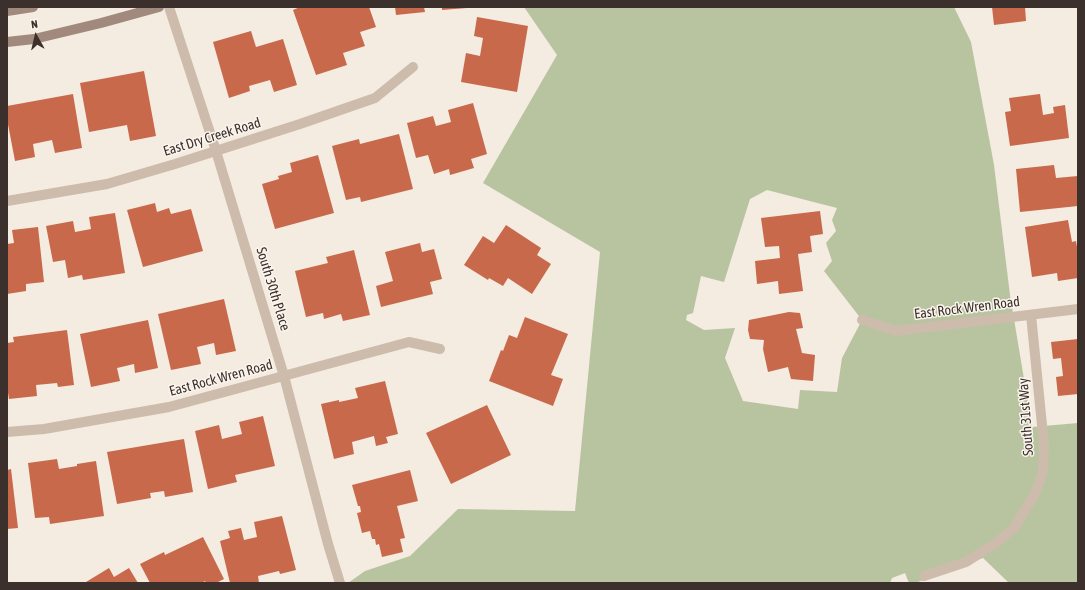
<!DOCTYPE html>
<style>
body{margin:0}
#map{position:relative;width:1085px;height:590px;overflow:hidden;background:#f4ebe1;font-family:"Asap Condensed",sans-serif}
canvas{display:block}
.frame{position:absolute;inset:0;border:8px solid #3b302b;pointer-events:none}
.north{position:absolute;left:16px;top:16px;width:40px;height:40px;-webkit-text-stroke:3px #fbf5ee;paint-order:stroke;rotate:352deg;font-size:11px;font-weight:700;line-height:16px;text-align:center;color:#3b302b}
.north::after{content:'';display:block;margin:auto;width:14px;height:18px;background:#3b302b;clip-path:polygon(50% 0,100% 100%,50% 72%,0 100%)}
</style>
<div id="map">
<canvas width="1085" height="590"></canvas>
<div class="frame"></div>
<div class="north">N</div>
</div>
<script>
const context = document.querySelector('canvas').getContext('2d');
context.lineJoin = 'round';
function fill(path, color) { context.fillStyle = color; context.fill(path, 'evenodd'); }
const toPath = rows => new Path2D(rows.map(r => 'M' + r).join(''));
function stroke(path, color, width, dash) { context.strokeStyle = color; context.lineWidth = width; context.lineCap = dash ? 'butt' : 'round'; context.setLineDash(dash || []); context.stroke(path); }
function drawText(font, color, halo, rows, align = 'center') {
  context.font = font + ' "Asap Condensed",sans-serif'; context.lineWidth = 3; context.setLineDash([]); context.textBaseline = 'middle'; context.strokeStyle = halo; context.fillStyle = color; for (const [text, x, y, turn = 0] of rows) {
    context.save(); context.translate(x, y); context.rotate((+turn || 0) * Math.PI / 180); context.textAlign = isNaN(turn) ? turn : align; if (halo) context.strokeText(text, 0, 0); context.fillText(text, 0, 0); context.restore();
  }
}
fill(toPath([
 [524,7,954,7,971,42,994,165,1010,295,1032,427,1078,423,1078,583,1009,583,983,558,915,583,909,583,905,573,892,578,890,583,348,583,365,571,410,556,458,509,575,511,600,252,483,183,557,55],
 [767,190,837,208,832,220,836,231,826,243,832,261,824,271,862,320,842,358,837,392,800,390,798,409,743,401,725,358,735,328,704,330,686,320,687,315,693,313,701,276,724,282,750,199]
]), '#b8c4a0');
fill(toPath([
 [300,7,369,7,376,27,360,32,365,46,343,53,347,65,316,75,293,10],
 [395,7,424,7,425,12,396,15],
 [442,7,467,7,467,8,442,10],
 [992,7,1025,7,1026,21,994,25],
 [477,17,528,26,517,92,461,82,466,53,480,56,483,38,474,36],
 [251,31,256,47,283,39,297,85,274,92,270,80,249,86,250,91,229,98,213,42],
 [144,71,156,136,130,141,127,125,89,132,80,83],
 [73,94,82,148,55,153,52,140,33,144,35,157,15,161,7,119,7,106],
 [1040,94,1043,115,1054,113,1053,107,1065,105,1069,138,1010,146,1005,112,1011,111,1009,98],
 [473,103,487,154,471,159,474,168,450,175,449,169,434,174,428,155,416,158,407,123,433,116,436,126,451,122,448,110],
 [399,134,413,189,361,202,360,197,346,200,332,146,359,139,360,144],
 [318,155,334,213,275,229,262,184,279,179,278,176,292,172,290,163],
 [1054,165,1056,178,1078,176,1078,206,1020,212,1016,169],
 [155,203,157,212,169,208,171,214,191,209,203,251,143,267,127,210],
 [820,211,823,234,810,236,812,252,798,254,803,291,779,294,778,281,757,284,755,261,780,258,779,246,765,247,761,218],
 [115,213,125,273,83,280,82,275,68,278,65,260,53,262,46,226,73,221,75,232,91,229,89,217],
 [1068,220,1072,242,1076,241,1078,253,1078,278,1058,281,1057,273,1032,277,1025,227],
 [506,225,541,248,537,255,551,264,532,294,508,278,503,286,489,278,488,280,464,265,483,236,494,243],
 [38,227,44,282,26,284,26,291,7,294,7,244,14,243,12,230],
 [420,243,422,252,434,249,442,279,430,282,433,294,381,307,376,286,393,281,385,252],
 [354,250,370,315,343,321,341,314,324,319,323,313,306,317,295,271,328,263,326,257],
 [224,299,236,351,216,355,214,343,197,347,201,364,171,370,158,314],
 [789,312,800,313,803,328,796,329,802,353,815,355,813,381,791,379,788,367,768,372,763,349,764,340,750,339,748,330,749,320],
 [525,317,568,334,551,375,563,379,553,406,489,381,501,350,503,351,509,335,517,338],
 [148,320,158,368,135,373,134,364,117,368,120,381,91,387,80,334],
 [67,330,74,385,58,387,57,383,36,385,37,396,9,399,7,386,7,343,14,342,13,337],
 [1078,339,1078,394,1058,396,1056,377,1063,376,1061,358,1053,359,1051,342],
 [385,381,398,434,386,437,388,443,376,446,374,436,352,442,354,454,334,459,321,404,339,400,339,402,358,398,355,388],
 [487,405,511,455,451,484,426,433],
 [263,416,275,466,235,475,237,482,208,489,195,431,219,425,222,439,242,434,239,422],
 [184,439,193,492,165,497,164,491,150,493,151,498,117,504,107,452],
 [57,459,59,469,77,466,77,464,96,461,104,516,50,524,49,517,35,518,28,463],
 [11,469,18,528,7,529,7,470],
 [410,470,418,501,397,506,405,538,400,539,403,552,382,557,379,544,376,545,375,539,372,539,370,531,362,533,357,513,361,512,360,506,358,506,352,485],
 [282,516,296,570,280,574,279,571,258,576,259,583,230,583,220,541,230,538,228,531,241,528,244,540,257,537,254,522],
 [203,537,224,579,216,583,206,583,205,581,202,583,150,583,140,564,164,552,165,555],
 [109,568,114,577,129,568,138,583,87,583,86,582]
]), '#c8694b');
stroke(toPath([
 [169,7,216,151,284,376,328,544,340,583],
 [7,201,107,184,175,164,300,124,375,98,413,67],
 [862,320,896,331,1078,309],
 [7,432,44,429,169,407,409,342,440,349],
 [924,576,966,562,996,543,1014,528,1035,494,1043,471,1044,445,1031,315]
]), '#cdbbac', 10);
stroke(toPath([
 [7,11,33,7],
 [7,42,34,39,101,23,159,7]
]), '#a18a7d', 10);
drawText('14px', '#3b302b', '#fbf5ee', [
 ["East Dry Creek Road",212,137,-17],
 ["South 30th Place",273,289,73],
 ["East Rock Wren Road",967,308,-7],
 ["East Rock Wren Road",221,378,-15],
 ["South 31st Way",1026,417,-94]
]);
</script>
